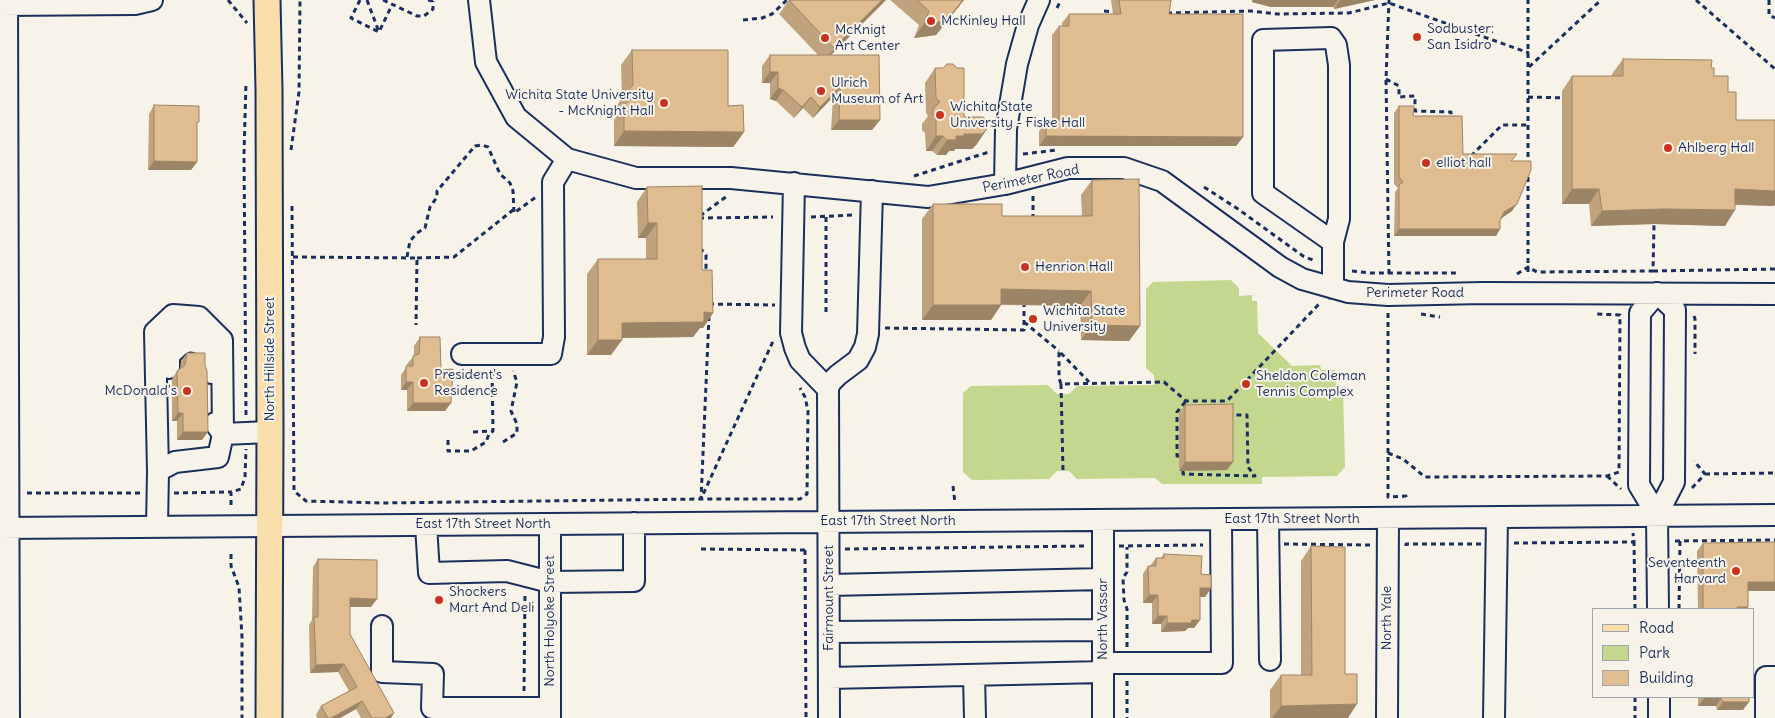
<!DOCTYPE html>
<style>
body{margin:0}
#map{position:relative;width:1775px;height:718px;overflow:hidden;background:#f7f3e8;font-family:Delius,sans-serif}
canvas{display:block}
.legend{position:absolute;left:1592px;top:608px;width:162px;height:90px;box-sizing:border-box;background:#f7f3e8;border:1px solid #9fa5b1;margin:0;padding:6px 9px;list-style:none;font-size:15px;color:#1b2f5e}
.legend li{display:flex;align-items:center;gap:10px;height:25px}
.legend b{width:25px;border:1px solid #9fa5b1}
</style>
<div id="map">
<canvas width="1775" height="718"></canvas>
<ul class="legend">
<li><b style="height:6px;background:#f8deab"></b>Road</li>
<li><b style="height:14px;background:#c3d88e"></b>Park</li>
<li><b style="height:14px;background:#dfbd91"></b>Building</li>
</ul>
</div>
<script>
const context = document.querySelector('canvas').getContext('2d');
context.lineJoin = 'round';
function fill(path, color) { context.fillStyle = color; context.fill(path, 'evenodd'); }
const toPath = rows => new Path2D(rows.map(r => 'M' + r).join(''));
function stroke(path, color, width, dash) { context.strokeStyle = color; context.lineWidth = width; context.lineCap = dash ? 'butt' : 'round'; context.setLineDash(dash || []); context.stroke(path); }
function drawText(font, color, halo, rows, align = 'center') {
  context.font = font + ' Delius,sans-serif'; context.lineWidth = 4; context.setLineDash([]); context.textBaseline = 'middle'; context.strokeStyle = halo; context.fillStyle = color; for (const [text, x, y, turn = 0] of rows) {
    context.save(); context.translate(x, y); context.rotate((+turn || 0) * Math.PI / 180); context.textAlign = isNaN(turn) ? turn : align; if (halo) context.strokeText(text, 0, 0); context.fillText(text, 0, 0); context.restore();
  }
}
fill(toPath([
 [1231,280,1239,288,1239,296,1252,295,1252,301,1257,301,1258,333,1292,366,1320,365,1321,370,1335,370,1335,382,1343,390,1345,467,1337,476,1262,477,1262,484,1162,484,1155,478,1077,479,1069,471,1057,471,1049,479,972,480,963,472,963,393,971,386,1048,385,1057,394,1069,394,1077,386,1154,385,1154,375,1146,368,1146,289,1153,282]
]), '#c3d88e');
const minor = toPath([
 [7,0,9,718],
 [479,0,486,62,516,117,567,159,636,178,731,178,928,197,1005,184,1068,168,1124,168,1162,181,1280,267,1302,279,1348,292,1388,295,1483,293,1775,294],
 [0,5,135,4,152,0],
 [794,183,791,333,795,348,800,360,828,389],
 [1005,184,1006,129,1017,64,1028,25,1039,0],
 [1333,288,1333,242,1263,193,1263,40,1331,38,1336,45,1339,65,1339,219,1333,242],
 [462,354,551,354,554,337,553,182,567,159],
 [169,355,180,345,188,341,200,343,211,356],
 [169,368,169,341,175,329,189,325,203,330,211,356,211,373],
 [215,423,223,434,270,432],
 [1657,515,1639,485,1640,313,1657,293,1675,310,1674,482,1657,515,1658,609],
 [1268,519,1270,660],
 [426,525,429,573,507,571,550,582,634,581,634,523],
 [157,527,158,471,155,332,173,315,199,317,222,340,223,434,218,457,175,462,158,471],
 [0,528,1775,515],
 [829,585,1103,579],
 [382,626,382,672,433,674,432,708,550,708],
 [829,632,1103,630],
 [1103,663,1222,663,1221,519],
 [974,675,975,718],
 [829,678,1103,672],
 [1659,697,1659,718],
 [550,718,550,524],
 [829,718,828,389,830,383,838,375,858,360,865,347,868,334,872,191],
 [1103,718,1103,520],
 [1387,718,1388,518],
 [1494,718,1497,517],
 [1766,718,1766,677,1775,677]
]);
const major = toPath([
 [267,0,269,89,270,432,269,718]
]);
stroke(minor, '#1b2f5e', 24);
stroke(major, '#1b2f5e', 29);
stroke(toPath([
 [228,0,247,23],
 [360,0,351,18,379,32,392,5],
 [367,0,379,32],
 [383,0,417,16,424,16,433,9,433,1],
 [428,0,433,1,435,0],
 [1696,0,1775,69],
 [1769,0,1769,15,1775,18],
 [1057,8,1061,0],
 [1104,11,1115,12],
 [1167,13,1250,11,1277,14,1349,13,1389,3,1529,53],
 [743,20,762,18,772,14,787,0],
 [1529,67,1601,0],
 [1386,79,1399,86,1399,97,1415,96,1415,111,1451,112,1451,119],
 [1528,97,1566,98],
 [291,150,299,92,300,0],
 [1023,154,1057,150],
 [1471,156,1502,125,1528,125],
 [1528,166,1528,0],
 [914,176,989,152],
 [1528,177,1528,276],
 [1204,187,1238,209,1303,256,1315,261],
 [292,206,294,491,306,501,381,503,701,499,800,499,807,494,808,411,805,397,800,388],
 [700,216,727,196],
 [811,217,853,215],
 [826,217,826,312],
 [699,218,773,217],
 [1033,219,1033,195],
 [700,248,706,255,706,272],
 [293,257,417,258,416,325],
 [407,257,410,241,417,233,425,228,430,207,437,197,437,191,475,146,482,145,488,147,500,174,510,183,513,191,514,213,536,197],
 [417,258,454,257,513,210],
 [1352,271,1371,273,1456,273],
 [1653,271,1775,269],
 [1389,274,1386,79,1389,0],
 [1517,274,1528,267,1537,272,1653,271,1654,224],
 [709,304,775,305],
 [1388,313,1388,497,1406,496,1406,499],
 [1421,314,1440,317],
 [709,316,701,499,774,339],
 [1694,316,1695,319,1695,354],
 [1024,322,1059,351],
 [885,328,1024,330,1024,305],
 [1061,384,1059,378,1059,351,1089,382],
 [246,415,244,154,246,82],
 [473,432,492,431],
 [448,440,448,451,471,451,486,442,489,434,493,431,492,370],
 [503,442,517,433,517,424,511,411,517,382,513,371],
 [1388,453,1403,459,1425,477,1607,476,1619,472,1620,315,1597,314,1597,312],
 [1179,456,1177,456,1177,412,1186,401],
 [1063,470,1061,384,1164,382,1186,401,1227,401,1319,304,1321,304],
 [1183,471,1183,474,1255,476,1248,467,1247,415,1230,415],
 [1705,474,1775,473],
 [1607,476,1621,489],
 [953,486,955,503],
 [1692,488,1705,474,1694,461],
 [27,493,140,493],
 [174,493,231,492],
 [231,505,231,492,241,489,245,477,246,449],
 [1675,541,1775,540],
 [1514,543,1634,542,1633,533],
 [1284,544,1371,545],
 [1119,546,1203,545],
 [1406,546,1406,544,1481,544],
 [701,549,806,550],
 [845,549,1086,546],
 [805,550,806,718],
 [231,554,231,566,239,587,242,637,242,718],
 [1635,609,1634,542,1636,542],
 [1679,609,1680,541],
 [1127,647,1127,609,1124,600,1123,578,1127,572,1127,547],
 [1127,681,1127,718],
 [524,691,525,592],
 [1635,697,1635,718]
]), '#1b2f5e', 3, [5, 4]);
stroke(minor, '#f7f3e8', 20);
stroke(major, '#f8deab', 25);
fill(toPath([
 [789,0,886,0,831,55,880,120,872,130,831,130,833,97,813,118,803,108,794,118,776,101,770,99,770,83,762,83,762,66,770,55,818,55,779,14],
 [890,0,964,0,936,35,914,38,919,25],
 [1111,0,1171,0,1169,14,1243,137,1236,146,1039,146,1039,131,1046,122,1052,122,1052,35,1059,26,1062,26,1062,23,1069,14,1113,14],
 [1252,0,1375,0,1334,9,1333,7,1271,7,1252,2],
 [632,50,728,106,744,132,733,147,614,146,614,120,619,112,615,108,622,98,621,65],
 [1623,59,1711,68,1714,76,1728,92,1736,120,1774,206,1735,205,1725,226,1654,224,1591,226,1589,204,1562,204,1562,91,1572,76,1612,76,1612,74],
 [935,68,964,117,977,144,972,149,955,149,954,151,949,151,946,155,937,155,932,151,926,151,925,133,922,130,922,124,928,116,926,113,925,83],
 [154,105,197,126,197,162,191,170,148,170,149,114],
 [1399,106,1463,154,1512,161,1512,211,1502,218,1500,220,1500,229,1496,236,1394,236,1395,192,1398,188,1394,184,1394,113],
 [1092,180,1140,326,1129,341,1081,340,1080,306,1001,305,991,320,922,320,922,219,933,204,1002,216,1082,216,1081,195],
 [647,187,702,270,713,313,703,328,700,328,693,337,622,338,611,355,587,355,587,274,598,259,646,259,646,238,638,238,637,202],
 [420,337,441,370,445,411,407,411,407,390,401,390,401,375,407,366,407,364,414,356,414,346],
 [187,353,202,440,177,440,177,421,172,421,172,379,177,371,180,369,181,361],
 [1185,405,1233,462,1227,470,1179,471,1179,413],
 [1703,543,1775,591,1748,591,1748,607,1747,609,1698,609,1697,551],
 [1311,546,1345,674,1348,718,1270,718,1270,690,1281,675,1301,675,1301,561],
 [1164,554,1201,574,1211,588,1205,597,1200,597,1200,620,1194,628,1188,628,1185,631,1161,632,1161,624,1152,624,1152,603,1143,603,1143,574,1148,566,1150,566,1156,558,1161,558],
 [318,559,371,607,350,607,350,634,391,718,361,718,356,709,340,718,317,718,316,715,321,706,349,691,338,672,310,673,309,625,312,620,313,567],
 [1698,697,1749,697,1743,710,1717,710,1716,706,1698,706]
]), '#c0a37d');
fill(toPath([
 [882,0,886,0,824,62,834,48],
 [963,0,964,0,936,35,914,38,924,24],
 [1253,0,1338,0,1333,7,1271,7,1252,2],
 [1340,0,1375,0,1334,9],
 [770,72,778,72,770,83,762,83],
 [840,87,833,97,813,118,820,107],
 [778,88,783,90,776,101,770,99],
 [811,97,803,108,794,118,802,107],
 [839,120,880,120,872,130,831,130],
 [987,129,977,144,972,149,955,149,954,151,949,151,946,155,937,155,947,140,964,134],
 [624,131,744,132,733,147,614,146],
 [936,136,943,136,932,151,926,151],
 [1046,136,1243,137,1236,146,1039,146],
 [154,161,197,162,191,170,148,170],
 [1572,189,1599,189,1589,204,1562,204],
 [1735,189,1775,191,1775,205,1774,206,1725,204],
 [1517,204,1512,211,1500,219,1504,212],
 [1664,209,1735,210,1725,226,1654,224,1591,226,1602,211],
 [648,223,657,223,646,238,638,238],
 [1399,229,1500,229,1496,236,1394,236],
 [1001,289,1091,291,1080,306,991,304],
 [933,305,1001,305,991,320,922,320],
 [704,312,713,313,703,328,700,328,693,337,612,338,622,323],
 [1092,325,1140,326,1129,341,1081,340],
 [598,340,622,340,611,355,587,355],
 [406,382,413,382,407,390,401,390],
 [413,403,451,403,445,411,407,411],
 [178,413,183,413,177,421,172,421],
 [183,432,208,432,202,440,177,440],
 [1185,462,1233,462,1227,470,1179,471],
 [1748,582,1775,582,1775,591,1742,591],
 [1200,588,1211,588,1205,597,1194,597],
 [1149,595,1158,595,1152,603,1143,603],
 [350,598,377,599,371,607,345,607],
 [1737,607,1748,607,1747,609,1735,609],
 [1158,616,1167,616,1161,624,1152,624],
 [1192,620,1200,620,1194,628,1188,628,1185,631,1161,632,1167,623],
 [344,664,338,672,310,673,316,665],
 [1704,698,1721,698,1716,706,1698,706],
 [362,701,356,709,340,718,331,718],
 [1723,702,1749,702,1743,710,1717,710],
 [1357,704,1348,718,1272,718,1281,706],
 [394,713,391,718,385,718]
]), '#9c8466');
const building = toPath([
 [789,0,882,0,834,48,789,0],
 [917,0,963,0,946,21,924,24,929,11,917,0],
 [1119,0,1171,0,1169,14,1243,14,1243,137,1046,136,1046,122,1059,122,1059,26,1069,26,1069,14,1121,14,1119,0],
 [632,50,728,50,728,106,743,105,744,132,624,131,624,105,631,99,626,93,633,85,632,50],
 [770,55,879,55,880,120,839,120,840,87,820,107,811,97,802,107,783,90,778,88,778,72,770,72,770,55],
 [1623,59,1712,60,1711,68,1714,68,1714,76,1728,76,1728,92,1736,92,1736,120,1775,120,1775,191,1735,189,1735,210,1664,209,1602,211,1599,189,1572,189,1572,76,1623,76,1623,59],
 [947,64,953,64,957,68,964,68,964,117,983,117,987,121,987,129,982,134,964,134,964,136,956,136,956,140,947,140,943,136,936,136,936,118,933,115,933,109,940,102,936,98,935,68,943,68,947,64],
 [154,105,199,106,199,122,197,122,197,162,154,161,154,105],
 [1399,106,1414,106,1413,116,1462,116,1463,154,1517,154,1511,161,1531,161,1531,170,1517,204,1504,212,1500,220,1500,229,1399,229,1399,185,1403,182,1399,177,1399,106],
 [1139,179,1140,326,1092,325,1091,291,1001,289,1001,305,933,305,933,204,1002,204,1002,216,1092,216,1092,180,1139,179],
 [702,186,702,270,712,270,713,313,704,312,704,322,622,323,622,340,598,340,598,259,657,259,657,223,648,223,647,187,702,186],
 [420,337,440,337,441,370,453,369,451,403,413,403,413,382,406,382,406,366,413,366,413,356,419,354,420,337],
 [187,353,205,353,205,365,207,371,208,432,183,432,183,413,178,413,177,371,185,365,187,353],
 [1233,404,1233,462,1185,462,1185,405,1233,404],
 [1775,542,1775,582,1748,582,1748,607,1737,607,1737,609,1703,609,1703,543,1775,542],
 [1311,546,1345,547,1345,674,1357,674,1357,704,1281,706,1281,675,1312,675,1311,546],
 [1164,554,1202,556,1201,574,1211,575,1211,588,1200,588,1200,620,1192,620,1191,623,1167,623,1167,616,1158,616,1158,595,1149,595,1148,566,1156,566,1156,558,1164,558,1164,554],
 [318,559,377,560,377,599,350,598,350,634,394,713,385,718,372,718,362,701,331,718,328,718,321,706,357,687,344,664,316,665,314,617,318,617,318,559],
 [1704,697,1749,697,1749,702,1723,702,1721,698,1704,698,1704,697]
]);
fill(building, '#dfbd91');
stroke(building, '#9c8466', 1);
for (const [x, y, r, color] of [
 [931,21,5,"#c8321e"],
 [1417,37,5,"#c8321e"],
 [825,38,5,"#c8321e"],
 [821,91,5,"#c8321e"],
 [664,103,5,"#c8321e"],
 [940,115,5,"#c8321e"],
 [1668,148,5,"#c8321e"],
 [1426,163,5,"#c8321e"],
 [1025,267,5,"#c8321e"],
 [1033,319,5,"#c8321e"],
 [424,383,5,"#c8321e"],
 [1246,384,5,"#c8321e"],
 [187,391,5,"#c8321e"],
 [1736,571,5,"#c8321e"],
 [439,600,5,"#c8321e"]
]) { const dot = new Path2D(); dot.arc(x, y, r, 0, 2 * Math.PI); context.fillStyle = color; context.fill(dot); stroke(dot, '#f7f3e8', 2); }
drawText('14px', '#1b2f5e', '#f7f3e8', [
 ["McKinley Hall",941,21],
 ["Sodbuster:",1427,29],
 ["San Isidro",1427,45],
 ["McKnigt",835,30],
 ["Art Center",835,46],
 ["Ulrich",831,83],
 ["Museum of Art",831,99],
 ["Wichita State University",654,95,"right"],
 ["- McKnight Hall",654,111,"right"],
 ["Wichita State",950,107],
 ["University - Fiske Hall",950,123],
 ["Ahlberg Hall",1678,148],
 ["elliot hall",1436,163],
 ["Henrion Hall",1035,267],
 ["Wichita State",1043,311],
 ["University",1043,327],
 ["President's",434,375],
 ["Residence",434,391],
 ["Sheldon Coleman",1256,376],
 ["Tennis Complex",1256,392],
 ["McDonald's",177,391,"right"],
 ["Seventeenth",1726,563,"right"],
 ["Harvard",1726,579,"right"],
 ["Shockers",449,592],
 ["Mart And Deli",449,608]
], 'left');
drawText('14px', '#1b2f5e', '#f7f3e8', [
 ["Perimeter Road",1031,179,-11],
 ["Perimeter Road",1415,293],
 ["North Hillside Street",270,359,-90],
 ["East 17th Street North",1292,519],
 ["East 17th Street North",888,521],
 ["East 17th Street North",483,524],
 ["Fairmount Street",829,598,-90],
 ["North Yale",1387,618,-90],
 ["North Vassar",1103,619,-90],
 ["North Holyoke Street",550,621,-90]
]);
</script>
